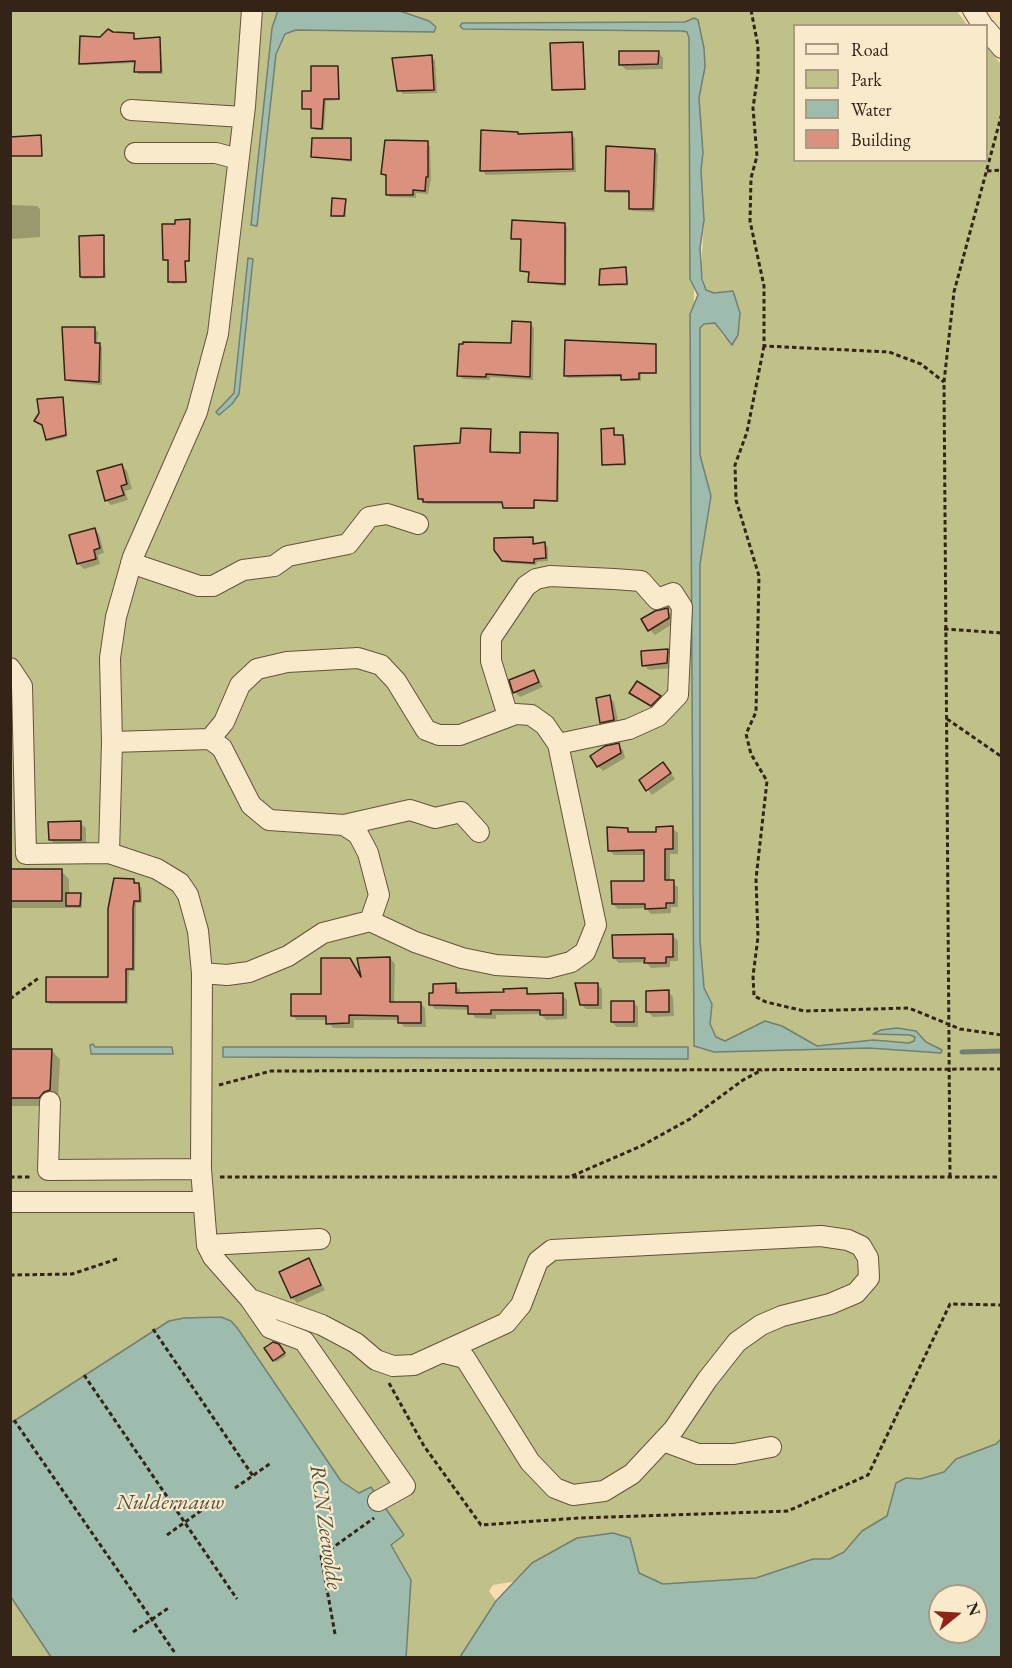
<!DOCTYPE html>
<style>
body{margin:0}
#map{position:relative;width:1012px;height:1668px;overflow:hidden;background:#f7deb0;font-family:"EB Garamond",serif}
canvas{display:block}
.frame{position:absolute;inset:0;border:12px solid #332417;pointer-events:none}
.legend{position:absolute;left:793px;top:24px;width:195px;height:138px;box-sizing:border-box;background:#faeacc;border:2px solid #aa9b84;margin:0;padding:8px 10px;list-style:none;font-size:18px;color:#332417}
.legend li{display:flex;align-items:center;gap:12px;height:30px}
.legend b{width:30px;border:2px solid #aa9b84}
.north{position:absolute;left:928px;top:1584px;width:60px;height:60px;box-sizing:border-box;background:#faeacc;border:2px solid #aa9b84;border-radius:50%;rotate:72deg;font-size:16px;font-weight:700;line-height:24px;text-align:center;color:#332417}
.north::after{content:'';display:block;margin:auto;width:21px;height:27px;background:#8f2418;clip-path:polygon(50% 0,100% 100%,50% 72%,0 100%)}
</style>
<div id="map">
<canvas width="1012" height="1668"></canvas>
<div class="frame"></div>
<ul class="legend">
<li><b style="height:8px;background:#faeacc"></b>Road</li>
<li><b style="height:16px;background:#c0c089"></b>Park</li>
<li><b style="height:16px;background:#9dbcae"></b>Water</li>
<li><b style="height:16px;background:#da927f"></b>Building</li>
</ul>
<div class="north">N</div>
</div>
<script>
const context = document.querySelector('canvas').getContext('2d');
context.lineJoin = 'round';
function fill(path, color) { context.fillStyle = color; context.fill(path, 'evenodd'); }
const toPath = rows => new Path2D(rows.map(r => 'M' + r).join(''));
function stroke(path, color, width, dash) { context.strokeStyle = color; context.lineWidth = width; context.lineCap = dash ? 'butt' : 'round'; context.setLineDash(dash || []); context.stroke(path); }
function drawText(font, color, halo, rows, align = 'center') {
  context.font = font + ' "EB Garamond",serif'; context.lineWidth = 4.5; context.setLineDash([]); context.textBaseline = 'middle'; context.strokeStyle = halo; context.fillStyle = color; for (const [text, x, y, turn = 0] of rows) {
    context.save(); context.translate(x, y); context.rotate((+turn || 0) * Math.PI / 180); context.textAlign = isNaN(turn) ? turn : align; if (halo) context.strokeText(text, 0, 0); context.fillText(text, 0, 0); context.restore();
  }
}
fill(toPath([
 [10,11,957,11,967,25,794,26,794,160,986,160,987,47,1001,64,1001,1657,633,1657,600,1567,493,1585,489,1591,496,1601,464,1657,11,1657],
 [694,18,704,67,699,98,703,153,701,170,704,220,701,270,706,290,714,293,725,339,715,323,704,324,700,328,700,455,711,496,700,564,700,940,704,988,712,1004,710,1024,716,1037,725,1041,782,1026,817,1046,873,1040,910,1043,914,1041,915,1037,910,1035,874,1034,881,1030,920,1035,926,1042,941,1050,940,1053,869,1048,714,1052,700,1049,694,695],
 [940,1596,976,1596,976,1632,940,1632]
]), '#c0c089');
const water = toPath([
 [278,10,400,11,429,21,436,27,434,32,296,30,285,34,276,54,257,226,251,225,272,28,278,10],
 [694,18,698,20,704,48,705,67,699,98,703,153,701,170,704,220,700,248,702,279,706,290,714,293,733,291,740,313,738,335,732,345,715,323,704,324,700,328,700,455,711,496,700,564,700,940,704,988,712,1004,710,1024,716,1037,725,1041,765,1021,782,1026,817,1046,873,1040,909,1043,914,1041,915,1037,910,1035,873,1034,881,1030,897,1028,916,1031,926,1042,942,1050,941,1053,869,1048,714,1052,694,1046,690,314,698,295,690,279,689,38,687,32,683,31,463,29,460,26,462,23,685,22,694,18],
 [248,258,253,259,239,394,232,404,219,415,216,412,234,393,248,258],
 [93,1044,95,1047,172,1047,173,1054,91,1054,90,1045,93,1044],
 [223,1047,688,1047,688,1059,223,1057,223,1047],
 [221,1317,231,1321,238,1329,341,1481,359,1493,371,1487,404,1535,391,1545,411,1580,406,1658,51,1657,11,1597,11,1423,169,1321,184,1318,221,1317],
 [1001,1439,1001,1657,460,1657,496,1601,532,1563,577,1538,613,1533,630,1538,639,1573,663,1584,756,1578,813,1559,830,1559,844,1552,862,1531,887,1516,896,1483,906,1478,920,1479,944,1472,956,1459,996,1444,1001,1439],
 [940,1596,976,1596,976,1632,940,1632,940,1596]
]);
fill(water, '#9dbcae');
stroke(water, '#737f72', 1.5);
fill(toPath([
 [113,34,133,34,135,40,160,39,163,74,138,74,136,63,83,65,80,63,101,38],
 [582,43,586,90,555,91,553,89],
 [658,52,663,58,663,69,626,70,621,65],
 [431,57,435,60,437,93,403,94,399,90],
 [337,67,340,100,326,101,324,130,315,130,313,110,304,108,313,93],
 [518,133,520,136,571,134,575,138,576,172,486,175,482,170],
 [351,140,352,162,312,156],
 [427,143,430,146,431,179,428,194,416,193,416,198,390,197,387,194,388,177,382,174],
 [655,151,658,154,655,212,633,211,630,208,631,193,609,193,606,190],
 [345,201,346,217,335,217,333,215],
 [10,205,37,206,40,209,40,237,10,239],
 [190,221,190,262,186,262,187,283,172,284,169,261,164,259,177,225],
 [565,225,567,227,566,286,531,283,531,273,521,271,523,241,513,239],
 [103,237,106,278,83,279,81,277],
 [626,268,628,286,601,284],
 [530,324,534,328,533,380,490,377,490,380,463,379,459,375,513,345],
 [94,329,98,332,97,344,102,347,102,385,70,382,66,379],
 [566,342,655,346,657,374,641,374,641,381,625,381,622,377,567,378],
 [62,398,67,437,49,441,47,439],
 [490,430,492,453,521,455,557,435,559,437,559,502,535,501,535,509,506,509,504,504,427,504,419,499,462,444],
 [613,430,616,436,625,438,626,466,603,464],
 [122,466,127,471,132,489,125,491,128,500,111,505,106,500],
 [94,529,99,534,104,553,98,555,100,564,84,569,79,564],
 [533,539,536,545,545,543,548,547,548,561,537,562,536,565,506,563,503,560],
 [667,610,672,615,674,623,655,635,650,630],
 [668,650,673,655,672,668,649,670,644,665],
 [534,672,543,687,520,697,515,692],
 [631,693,660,697,665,702,657,710],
 [609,697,614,702,619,725,607,727,602,722],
 [618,745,623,750,625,758,603,771,598,766],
 [668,769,675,779,652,795,641,781],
 [80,823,86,828,86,844,55,845,50,839],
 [672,828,678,833,678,854,670,854,670,882,678,887,678,907,671,907,671,913,651,914,646,908,618,909,613,904,646,883,646,855,614,855,609,850,627,829,632,834,658,834],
 [10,871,61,871,69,879,69,894,82,896,82,908,10,908],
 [134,880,142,888,142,903,136,903,135,971,129,971,128,1004,50,1004,47,1001,110,979],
 [673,936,678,941,678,961,670,961,670,967,651,968,646,962,619,963,614,958],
 [390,958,395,964,394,1003,420,1003,425,1008,426,1027,404,1027,399,1020,354,1020,354,1028,333,1028,327,1020,297,1020,292,1015,322,996,350,959,362,976],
 [597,984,602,989,602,1009,586,1009,581,1004],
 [455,985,460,990,460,994,505,994,526,990,532,996,562,995,567,1000,567,1019,546,1020,541,1014,496,1015,496,1019,475,1018,470,1010,435,1009,430,1004],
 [668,992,673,997,674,1016,653,1017,648,1012],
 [633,1002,638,1007,638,1027,617,1027,612,1022],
 [10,1051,52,1051,60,1059,58,1098,47,1106,10,1106],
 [308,1260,325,1290,297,1303,292,1297],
 [280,1348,286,1356,276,1362,274,1360]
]), '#0003');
stroke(toPath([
 [962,1052,1002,1051]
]), '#737f72', 5);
const building = toPath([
 [108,29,113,32,134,33,134,39,160,37,161,72,134,72,135,61,79,64,80,36,100,37,108,29],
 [583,42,585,89,552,90,550,43,583,42],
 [619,51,659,51,658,64,619,65,619,51],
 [432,55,434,90,397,91,392,58,432,55],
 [311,66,338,66,339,99,324,99,322,129,311,128,311,109,302,109,302,91,311,91,311,66],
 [481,130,518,132,518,134,572,132,573,169,480,171,481,130],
 [41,135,42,156,10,156,10,137,41,135],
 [312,138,351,138,351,160,311,157,312,138],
 [385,140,428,141,428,177,426,177,425,191,413,190,413,195,386,195,386,175,381,174,385,140],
 [606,146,655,149,653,209,629,209,629,191,605,191,606,146],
 [332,198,346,199,344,216,331,216,332,198],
 [190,219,189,261,185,261,186,282,168,282,168,260,163,260,162,224,175,224,175,220,190,219],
 [512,220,565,223,565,284,528,282,529,272,520,271,521,239,511,239,512,220],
 [104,235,104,277,80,277,79,236,104,235],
 [626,267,627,284,599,285,600,269,626,267],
 [512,321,531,322,530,377,486,374,486,377,457,376,459,344,463,344,463,342,511,343,512,321],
 [62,327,95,327,95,343,100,343,99,382,65,380,62,327],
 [565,340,656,344,656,373,639,373,639,379,621,380,621,375,564,376,565,340],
 [63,397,66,435,46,440,42,425,34,421,39,413,37,399,63,397],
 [461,428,491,429,490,452,520,453,520,432,558,433,557,501,534,500,534,508,503,508,502,502,423,502,423,499,418,499,414,446,460,443,461,428],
 [614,428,614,435,623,435,625,464,602,465,601,429,614,428],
 [122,464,127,484,121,486,124,495,105,501,97,471,122,464],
 [95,528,100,548,94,550,96,559,77,564,69,535,95,528],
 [533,537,533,544,545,542,546,558,534,559,534,563,502,561,494,550,494,538,533,537],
 [668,608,669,618,648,631,641,619,655,611,668,608],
 [668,649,667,663,642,666,641,651,668,649],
 [534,670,539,682,513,693,509,680,534,670],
 [637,681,661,696,651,706,629,693,637,681],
 [610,695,614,720,600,723,596,698,610,695],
 [619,743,621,753,597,767,590,756,605,746,619,743],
 [663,762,671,773,646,791,639,780,663,762],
 [81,821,81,840,49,840,48,822,81,821],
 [673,826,673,849,665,849,665,880,674,880,674,903,666,903,666,908,645,909,645,904,612,904,611,881,644,881,644,850,608,851,607,827,628,828,628,832,656,832,656,827,673,826],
 [10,869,62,869,62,901,10,901,10,869],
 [114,878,134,879,134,883,139,883,140,901,134,901,133,909,133,969,126,969,126,1002,46,1002,46,977,108,977,108,909,114,878],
 [66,893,81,893,80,906,66,906,66,893],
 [673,934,673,957,666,957,666,963,644,963,645,958,613,958,612,935,673,934],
 [390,957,390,1002,421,1002,421,1023,398,1023,398,1016,349,1015,349,1023,326,1024,326,1016,291,1016,291,994,321,994,321,958,350,958,361,977,357,958,390,957],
 [456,983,456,993,504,992,503,989,527,988,527,994,563,993,563,1015,540,1015,540,1010,491,1010,491,1014,468,1014,468,1006,429,1005,429,993,433,993,433,984,456,983],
 [575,983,598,983,598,1005,580,1005,575,983],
 [669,990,669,1012,646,1012,646,991,669,990],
 [611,1001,634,1001,634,1022,611,1022,611,1001],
 [10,1049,52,1049,50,1090,44,1092,39,1098,10,1098,10,1049],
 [309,1258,321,1285,291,1298,279,1272,309,1258],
 [273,1342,279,1344,285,1353,273,1361,264,1348,273,1342]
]);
fill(building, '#da927f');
stroke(building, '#332417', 1.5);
const minor = toPath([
 [973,10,983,26],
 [986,29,1002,48],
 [131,110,243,117],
 [135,153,216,153,238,159],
 [131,563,199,586,213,586,243,570,274,566,288,556,348,544,369,517,387,514,418,524],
 [10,668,22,686,26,854,109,853,157,869,180,883,188,895,198,931,202,973,201,1169,207,1245,213,1257,250,1299,270,1328,304,1341,405,1486,378,1501],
 [508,716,491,661,491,638,526,586,536,579,550,576,614,579,641,581,657,599,673,593,682,607,678,695,658,716,629,729,558,744],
 [112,742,210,739,224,722,240,685,257,669,287,662,358,658,381,665,396,681,426,730,439,735,460,735,516,714,531,715,545,725,558,744,596,925,585,952,571,962,548,968,496,965,462,958,415,942,370,921],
 [344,825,410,810,435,818,461,812,479,832],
 [109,853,112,742,110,658,116,617,133,557,197,412,218,334,245,106,252,10],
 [202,973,227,975,249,972,288,956,323,933,370,921,379,895,368,853,358,834,344,825,269,820,251,805,222,748,210,739],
 [50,1102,48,1170,201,1169],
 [10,1202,202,1202],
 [207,1245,320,1239],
 [250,1299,322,1325,356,1343,376,1360,393,1366,414,1365,506,1323,521,1305,538,1261,552,1250,821,1236,848,1240,861,1246,868,1258,869,1278,856,1293,830,1304,782,1316,761,1325,737,1342,707,1380,674,1429,632,1474,604,1491,573,1495,555,1488,530,1462,465,1358,445,1353],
 [663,1441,698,1454,734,1454,771,1447]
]);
stroke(minor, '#64523d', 22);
stroke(toPath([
 [751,10,758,46,758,73,753,108,757,156,751,178,750,221,764,286,764,346,889,352,921,364,944,382],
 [987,171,1002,170],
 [764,346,747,432,735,465,736,500,759,576,756,712,746,734,751,754,767,781,756,879,758,937,753,976,754,996,766,1002,804,1011,909,1008,960,1029,1002,1035],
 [944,629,1002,633],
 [947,719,1002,757],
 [10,999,40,977],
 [219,1085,271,1071,1002,1069],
 [572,1176,641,1146,690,1119,743,1080,762,1070],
 [10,1177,31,1177],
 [220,1177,1002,1177],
 [950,1177,944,382,954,292,1002,113],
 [10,1275,72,1274,120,1258],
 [153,1329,253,1476],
 [84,1375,237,1599],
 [389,1383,424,1446,481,1525,579,1518,788,1511,868,1475,950,1304,1002,1305],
 [14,1420,175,1653],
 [235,1488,271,1463],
 [167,1535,202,1510],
 [133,1632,170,1607],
 [335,1634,321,1556,374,1518]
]), '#332417', 3, [4.5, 3]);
stroke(minor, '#faeacc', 20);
drawText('italic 22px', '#535244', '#faeacc', [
 ["Nuldernauw",170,1503],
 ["RCN Zeewolde",325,1527,82]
]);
</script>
